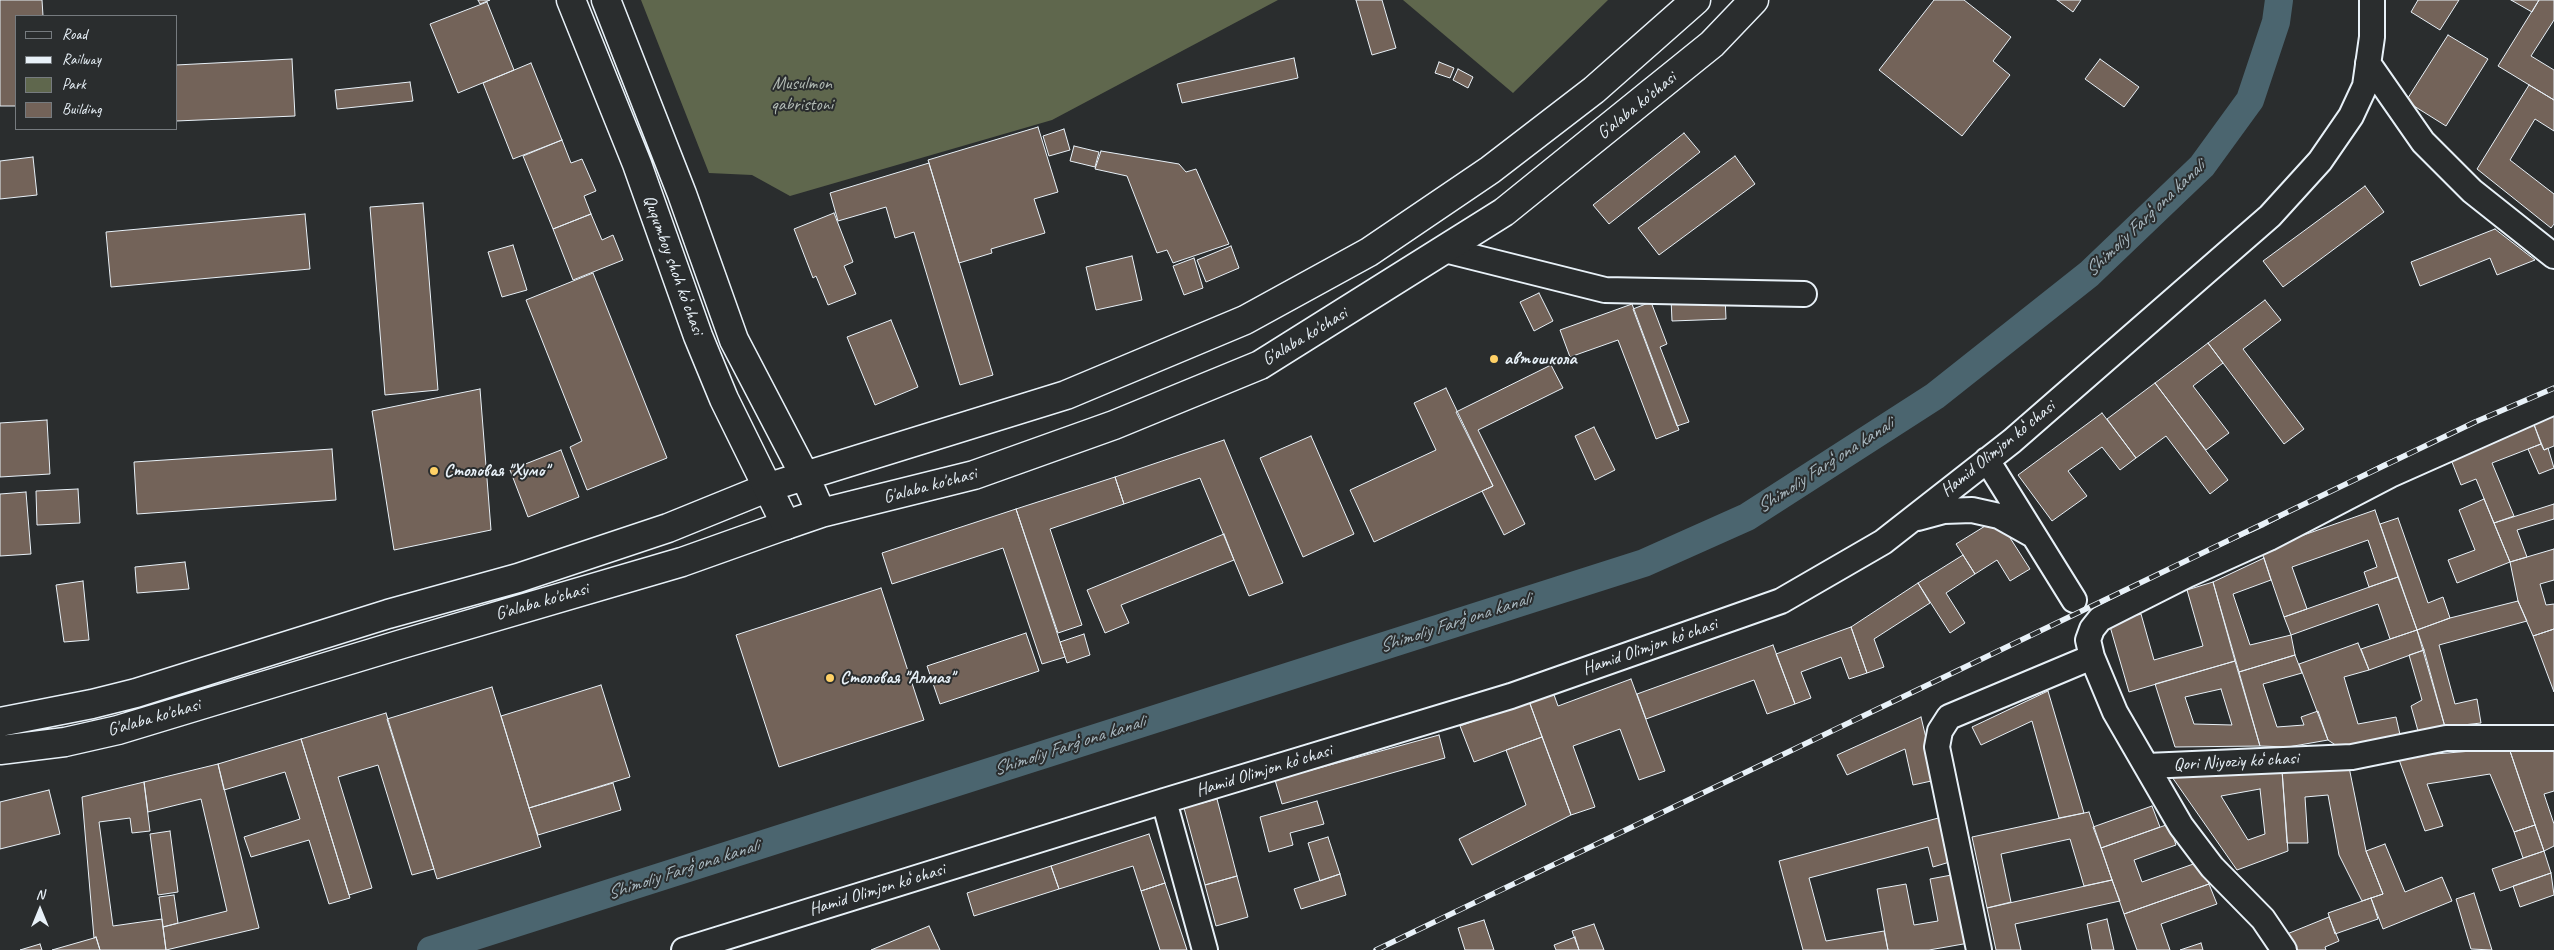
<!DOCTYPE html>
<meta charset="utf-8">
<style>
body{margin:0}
#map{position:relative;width:2554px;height:950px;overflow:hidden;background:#2a2d2e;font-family:Caveat,sans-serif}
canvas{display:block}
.legend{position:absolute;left:15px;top:15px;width:162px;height:115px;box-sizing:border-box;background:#2a2d2e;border:1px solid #767b7f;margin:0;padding:6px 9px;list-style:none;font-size:15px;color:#e8f1f8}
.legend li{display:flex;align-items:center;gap:10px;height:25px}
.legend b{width:25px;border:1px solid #767b7f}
.north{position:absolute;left:15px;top:885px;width:50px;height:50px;-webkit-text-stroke:4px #2a2d2e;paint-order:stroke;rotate:0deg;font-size:14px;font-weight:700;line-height:20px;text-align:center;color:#e8f1f8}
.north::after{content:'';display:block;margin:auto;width:18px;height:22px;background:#e8f1f8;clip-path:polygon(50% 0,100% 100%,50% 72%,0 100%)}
</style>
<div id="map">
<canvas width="2554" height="950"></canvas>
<ul class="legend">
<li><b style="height:6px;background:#2a2d2e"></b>Road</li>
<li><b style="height:6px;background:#e8f1f8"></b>Railway</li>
<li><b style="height:14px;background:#5f674d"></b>Park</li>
<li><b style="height:14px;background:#736359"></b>Building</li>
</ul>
<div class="north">N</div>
</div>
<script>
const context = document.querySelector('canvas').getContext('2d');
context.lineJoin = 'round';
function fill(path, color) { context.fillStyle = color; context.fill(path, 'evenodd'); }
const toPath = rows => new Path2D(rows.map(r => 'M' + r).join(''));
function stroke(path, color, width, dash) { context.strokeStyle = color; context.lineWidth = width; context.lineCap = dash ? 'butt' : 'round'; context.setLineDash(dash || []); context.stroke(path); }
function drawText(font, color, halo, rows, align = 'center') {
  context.font = font + ' Caveat,sans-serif'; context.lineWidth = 4; context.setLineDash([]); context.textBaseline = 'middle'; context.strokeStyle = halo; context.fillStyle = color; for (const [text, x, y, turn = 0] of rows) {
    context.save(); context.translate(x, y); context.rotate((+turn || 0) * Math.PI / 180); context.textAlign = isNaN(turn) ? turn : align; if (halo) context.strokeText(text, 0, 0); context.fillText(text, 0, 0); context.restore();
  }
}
fill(toPath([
 [641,0,1278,0,1052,120,790,196,752,175,709,173],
 [1403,0,1608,0,1513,93]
]), '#5f674d');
stroke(toPath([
 [431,950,1644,563,1747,517,1935,396,2089,274,2202,166,2250,100,2276,22,2279,0]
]), '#4b656f', 28);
const building = toPath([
 [0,0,42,0,43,16,16,16,16,106,0,106,0,0],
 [478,0,490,0,480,4,478,0],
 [1356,0,1382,0,1396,48,1372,55,1356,0],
 [1934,0,1964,0,2011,37,1993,61,2010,75,1962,136,1879,70,1934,0],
 [2057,0,2081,0,2073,12,2057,0],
 [2418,0,2459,0,2440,30,2411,12,2418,0],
 [2511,0,2539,0,2532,12,2511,0],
 [2539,0,2554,0,2554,20,2531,56,2554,70,2554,100,2498,66,2539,0],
 [487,2,514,70,458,93,430,24,487,2],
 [2448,35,2488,59,2446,126,2406,101,2448,35],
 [1294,58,1298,78,1182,103,1177,84,1294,58],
 [292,59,295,116,176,121,176,65,292,59],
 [2100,59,2139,87,2124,107,2085,79,2100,59],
 [1439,62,1454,68,1450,78,1435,73,1439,62],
 [531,63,562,140,513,159,483,83,531,63],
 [1458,69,1473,77,1468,88,1453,80,1458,69],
 [410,82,413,101,337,109,335,90,410,82],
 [2529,85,2554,100,2554,131,2535,119,2510,160,2554,194,2554,224,2551,228,2477,169,2529,85],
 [1038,127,1058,192,1034,199,1045,233,991,249,992,253,959,263,928,160,1038,127],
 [1064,129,1070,150,1049,156,1043,136,1064,129],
 [1684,133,1700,152,1609,224,1593,205,1684,133],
 [562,140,571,163,582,159,596,191,584,196,591,214,553,229,523,156,562,140],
 [1074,146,1099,152,1095,167,1070,161,1074,146],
 [1101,151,1179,164,1186,172,1196,169,1229,244,1173,263,1167,250,1157,253,1127,176,1095,169,1101,151],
 [1735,156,1755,184,1659,255,1638,228,1735,156],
 [33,157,37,195,0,199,0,161,33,157],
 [929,163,993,375,960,385,914,232,895,238,886,207,838,221,830,193,929,163],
 [2365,186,2384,212,2283,287,2263,261,2365,186],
 [423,203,438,390,385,395,370,207,423,203],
 [834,213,853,262,844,266,856,294,828,305,816,276,813,278,794,229,834,213],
 [305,214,310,269,111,287,106,232,305,214],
 [591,214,602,240,613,235,623,260,573,280,553,229,591,214],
 [2495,229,2535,260,2497,275,2490,258,2420,286,2411,262,2495,229],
 [513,245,527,290,502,297,488,252,513,245],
 [1231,246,1239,268,1206,282,1197,260,1231,246],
 [1132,256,1142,300,1096,310,1086,267,1132,256],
 [1194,258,1203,288,1184,295,1173,266,1194,258],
 [593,273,667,458,587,490,570,447,582,441,526,300,593,273],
 [1539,293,1553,321,1534,331,1520,302,1539,293],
 [1725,296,1726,319,1672,321,1671,298,1725,296],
 [2265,300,2281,320,2243,349,2304,429,2284,444,2208,343,2265,300],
 [1651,302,1667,344,1660,347,1689,422,1677,426,1633,309,1651,302],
 [1632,304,1679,430,1656,439,1618,340,1570,357,1560,330,1632,304],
 [891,320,918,387,875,405,847,337,891,320],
 [2208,343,2223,363,2193,386,2229,433,2206,450,2155,383,2208,343],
 [1551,365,1563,388,1478,430,1525,524,1504,535,1482,491,1493,486,1456,412,1551,365],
 [2155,383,2228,480,2210,494,2166,436,2136,458,2107,419,2155,383],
 [1446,388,1493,486,1374,542,1350,490,1436,450,1414,403,1446,388],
 [480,389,491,530,394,550,372,411,480,389],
 [2102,413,2136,458,2120,470,2102,447,2068,471,2087,496,2052,521,2018,475,2102,413],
 [2554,413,2554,446,2544,450,2533,422,2554,413],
 [47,420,50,474,0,477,0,423,47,420],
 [2533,422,2541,444,2492,463,2514,516,2494,523,2476,479,2461,485,2450,457,2533,422],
 [1594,427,1615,470,1595,480,1575,436,1594,427],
 [1311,436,1354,534,1303,557,1260,458,1311,436],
 [1224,440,1283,583,1249,596,1200,478,1124,504,1115,477,1224,440],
 [2541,444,2544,450,2548,448,2554,468,2539,474,2528,449,2541,444],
 [332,449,336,500,137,514,134,462,332,449],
 [561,450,579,497,528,517,510,470,561,450],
 [1115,477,1124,504,1050,529,1082,625,1058,633,1016,509,1115,477],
 [78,489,80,523,37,525,36,491,78,489],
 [26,492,31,554,0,556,0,494,26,492],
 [2484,499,2510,562,2457,583,2448,560,2475,550,2459,510,2484,499],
 [2554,504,2554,519,2517,530,2527,557,2510,562,2494,523,2554,504],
 [1016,509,1065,657,1042,664,1003,548,892,584,882,553,1016,509],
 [2375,510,2398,577,2369,587,2364,572,2377,567,2368,540,2292,567,2307,609,2284,617,2261,550,2375,510],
 [2398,518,2428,603,2443,597,2450,618,2417,630,2380,524,2398,518],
 [1990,523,2005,530,2030,569,2010,581,1997,560,1975,574,1956,544,1990,523],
 [1224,534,1234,560,1121,605,1129,623,1105,633,1087,590,1224,534],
 [2554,549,2554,580,2540,584,2546,605,2554,604,2554,629,2533,636,2518,601,2510,562,2554,549],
 [1963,555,1975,574,1946,593,1965,623,1950,633,1918,583,1963,555],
 [2264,558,2271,580,2233,594,2250,645,2291,635,2295,655,2239,672,2213,582,2264,558],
 [185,562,189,589,137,593,135,567,185,562],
 [2398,577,2417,630,2390,639,2378,604,2291,635,2284,617,2398,577],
 [83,581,89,640,64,642,56,585,83,581],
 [2213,582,2235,661,2129,692,2109,623,2141,614,2154,660,2203,646,2187,590,2213,582],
 [1918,583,1930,603,1874,639,1884,667,1867,673,1851,627,1918,583],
 [881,588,924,720,779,767,736,635,881,588],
 [2518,601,2527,621,2439,645,2455,704,2477,699,2481,723,2445,727,2417,630,2450,618,2518,601],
 [1851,627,1867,673,1849,679,1841,657,1801,672,1811,698,1795,704,1776,654,1851,627],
 [2554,629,2554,692,2533,636,2554,629],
 [2417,630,2424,650,2369,670,2361,649,2417,630],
 [1026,633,1039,671,940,704,927,666,1026,633],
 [1084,634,1090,655,1067,663,1060,642,1084,634],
 [2358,643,2369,670,2344,677,2358,724,2396,717,2401,739,2340,748,2328,740,2299,664,2358,643],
 [1773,645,1795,704,1767,714,1754,680,1646,719,1637,694,1773,645],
 [2424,650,2445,727,2418,731,2411,706,2422,700,2409,655,2424,650],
 [2295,655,2302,673,2263,684,2277,727,2304,725,2301,717,2318,711,2328,740,2288,747,2260,746,2239,672,2295,655],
 [2235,661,2260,746,2175,747,2155,684,2235,661],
 [2221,689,2232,725,2194,724,2185,697,2221,689],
 [1631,679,1665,771,1639,780,1620,729,1573,746,1595,807,1571,815,1529,701,1553,692,1558,706,1631,679],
 [601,685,630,777,529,808,501,716,601,685],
 [492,687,541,847,437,879,387,719,492,687],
 [2048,691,2084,813,2059,818,2032,721,1981,745,1972,727,2048,691],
 [1529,701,1542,737,1474,762,1460,726,1529,701],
 [386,713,434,869,412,875,378,765,338,777,372,888,349,895,301,739,386,713],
 [1921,717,1936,780,1913,785,1905,749,1847,775,1837,755,1921,717],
 [1439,735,1445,758,1282,804,1275,780,1439,735],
 [1542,737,1571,815,1472,865,1459,839,1526,805,1506,750,1542,737],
 [301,739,350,898,329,904,309,840,251,857,244,837,300,819,285,772,224,790,218,764,301,739],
 [2509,748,2535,825,2514,832,2490,774,2427,784,2443,826,2425,831,2398,757,2509,748],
 [2509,748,2554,748,2554,791,2544,794,2554,824,2554,846,2544,851,2509,748],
 [218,764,259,928,166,950,163,927,227,911,201,799,148,812,144,782,218,764],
 [2349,767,2366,851,2383,894,2362,901,2339,855,2328,795,2305,797,2308,843,2287,843,2282,770,2349,767],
 [2225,770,2282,770,2288,851,2237,870,2172,777,2225,770],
 [2260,789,2265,834,2248,840,2221,796,2260,789],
 [144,782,150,831,132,833,130,818,99,822,113,926,162,919,166,950,100,950,96,937,94,938,82,797,144,782],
 [613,783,621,810,538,835,529,808,613,783],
 [49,790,60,834,0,849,0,802,49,790],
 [1217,799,1237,876,1205,885,1184,808,1217,799],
 [1317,801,1324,824,1290,833,1293,845,1269,852,1260,817,1317,801],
 [2152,806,2160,827,2101,848,2093,827,2152,806],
 [2089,812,2112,880,2084,886,2070,839,2001,854,2011,902,1987,908,1972,837,2089,812],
 [1942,817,1953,861,1933,867,1928,847,1809,878,1826,941,1884,931,1888,950,1803,950,1779,861,1942,817],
 [2169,824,2176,845,2134,860,2142,882,2202,861,2209,884,2124,914,2101,848,2169,824],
 [2535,825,2544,851,2523,858,2514,832,2535,825],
 [170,831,178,892,158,895,150,834,170,831],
 [1149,834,1165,883,1141,891,1133,866,1059,889,1051,866,1149,834],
 [1328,837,1340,874,1320,881,1308,843,1328,837],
 [2385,844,2405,892,2442,877,2452,901,2383,929,2371,898,2383,894,2366,851,2385,844],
 [2544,851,2551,873,2500,891,2492,869,2544,851],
 [1051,866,1059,889,974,916,967,893,1051,866],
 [2551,873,2554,895,2520,907,2513,886,2551,873],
 [1340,874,1346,895,1301,909,1294,889,1340,874],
 [1957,874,1969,943,1929,950,1888,950,1877,889,1906,884,1914,925,1938,921,1930,879,1957,874],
 [1237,876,1248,917,1216,926,1205,885,1237,876],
 [2112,880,2120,901,2015,924,2021,950,1996,950,1987,908,2112,880],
 [1165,883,1187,950,1160,950,1141,891,1165,883],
 [2209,884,2217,904,2161,924,2170,950,2137,950,2124,914,2209,884],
 [2474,893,2492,950,2471,949,2456,899,2474,893],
 [174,895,178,923,163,927,159,897,174,895],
 [2371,898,2378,919,2335,934,2328,913,2371,898],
 [2329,917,2339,941,2325,947,2326,950,2293,950,2287,934,2329,917],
 [2107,919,2114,950,2092,950,2087,924,2107,919],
 [1484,920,1494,950,1465,950,1458,928,1484,920],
 [1594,924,1604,950,1579,950,1572,931,1594,924],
 [929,926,940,950,871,950,929,926],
 [96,937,100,950,52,950,94,938,96,937],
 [1575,937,1579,950,1556,950,1554,945,1575,937],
 [2201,943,2203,950,2180,950,2201,943],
 [40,944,42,950,20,950,40,944]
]);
fill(building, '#736359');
stroke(building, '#e8f1f8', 1);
const street = toPath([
 [2368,63,2423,142,2472,191,2554,256],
 [1445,250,1605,290,1804,294],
 [1987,460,2074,600],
 [1918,518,1944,511,1972,510,1999,516,2031,534],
 [2092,657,2088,640,2092,629,2100,619,2187,575,2269,538,2390,475,2554,402],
 [2147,766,2352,757,2446,738,2554,738],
 [1164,801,1205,950],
 [684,950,1164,801,1511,696,1781,601,1883,542,2012,441,2270,216,2320,161,2351,116,2365,86,2372,37,2372,0],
 [1979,950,1937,747,1940,731,1949,717,2092,657,2115,712,2181,826,2212,867,2263,919,2284,950]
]);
const secondary = toPath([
 [0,722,92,704,136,693,388,614,518,578,668,528,769,487],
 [0,750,65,742,118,730,402,644,682,562,786,525]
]);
const primary = toPath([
 [571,0,637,164,698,336,724,399,786,525,821,513,974,475,1114,425,1260,365,1504,212,1712,44,1754,0],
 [606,0,682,194,734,340,805,476,821,513],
 [769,487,1066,395,1245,320,1369,252,1490,170,1594,90,1696,0]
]);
stroke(street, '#e8f1f8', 28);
stroke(secondary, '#e8f1f8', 31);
stroke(primary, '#e8f1f8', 31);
stroke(street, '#2a2d2e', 24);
stroke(secondary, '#2a2d2e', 28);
stroke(primary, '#2a2d2e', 28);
const rail = toPath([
 [1376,950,2475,422,2554,388]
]);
stroke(rail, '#e8f1f8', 5.5);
stroke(rail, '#2a2d2e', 4, [11]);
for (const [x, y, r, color] of [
 [1494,359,5,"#ffd166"],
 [434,471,5,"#ffd166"],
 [830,678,5,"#ffd166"]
]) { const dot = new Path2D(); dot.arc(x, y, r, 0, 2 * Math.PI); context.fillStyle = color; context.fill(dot); stroke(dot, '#2a2d2e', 2); }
drawText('18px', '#b1bab4', '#2a2d2e', [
 ["Musulmon",802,84],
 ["qabristoni",802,105]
]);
drawText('18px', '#e8f1f8', '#2a2d2e', [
 ["G'alaba ko'chasi",1637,106,-39],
 ["Ququmboy shoh koʻchasi",673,265,70],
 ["G'alaba ko'chasi",1305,337,-31],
 ["Hamid Olimjon koʻchasi",1998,449,-39],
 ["G'alaba ko'chasi",930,486,-15],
 ["G'alaba ko'chasi",542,602,-16],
 ["Hamid Olimjon koʻchasi",1650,647,-19],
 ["G'alaba ko'chasi",154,718,-16],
 ["Qori Niyoziy koʻchasi",2236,762,-3],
 ["Hamid Olimjon koʻchasi",1264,771,-17],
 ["Hamid Olimjon koʻchasi",877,890,-17]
]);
drawText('bold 18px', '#e8f1f8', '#2a2d2e', [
 ["автошкола",1504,359],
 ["Столовая \"Хумо\"",444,471],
 ["Столовая \"Алмаз\"",840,678]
], 'left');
drawText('italic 19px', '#a9b9c1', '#2a2d2e', [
 ["Shimoliy Fargʻona kanali",2145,219,-44],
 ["Shimoliy Fargʻona kanali",1825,466,-33],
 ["Shimoliy Fargʻona kanali",1455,623,-18],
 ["Shimoliy Fargʻona kanali",1069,746,-18],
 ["Shimoliy Fargʻona kanali",683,870,-18]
]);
</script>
